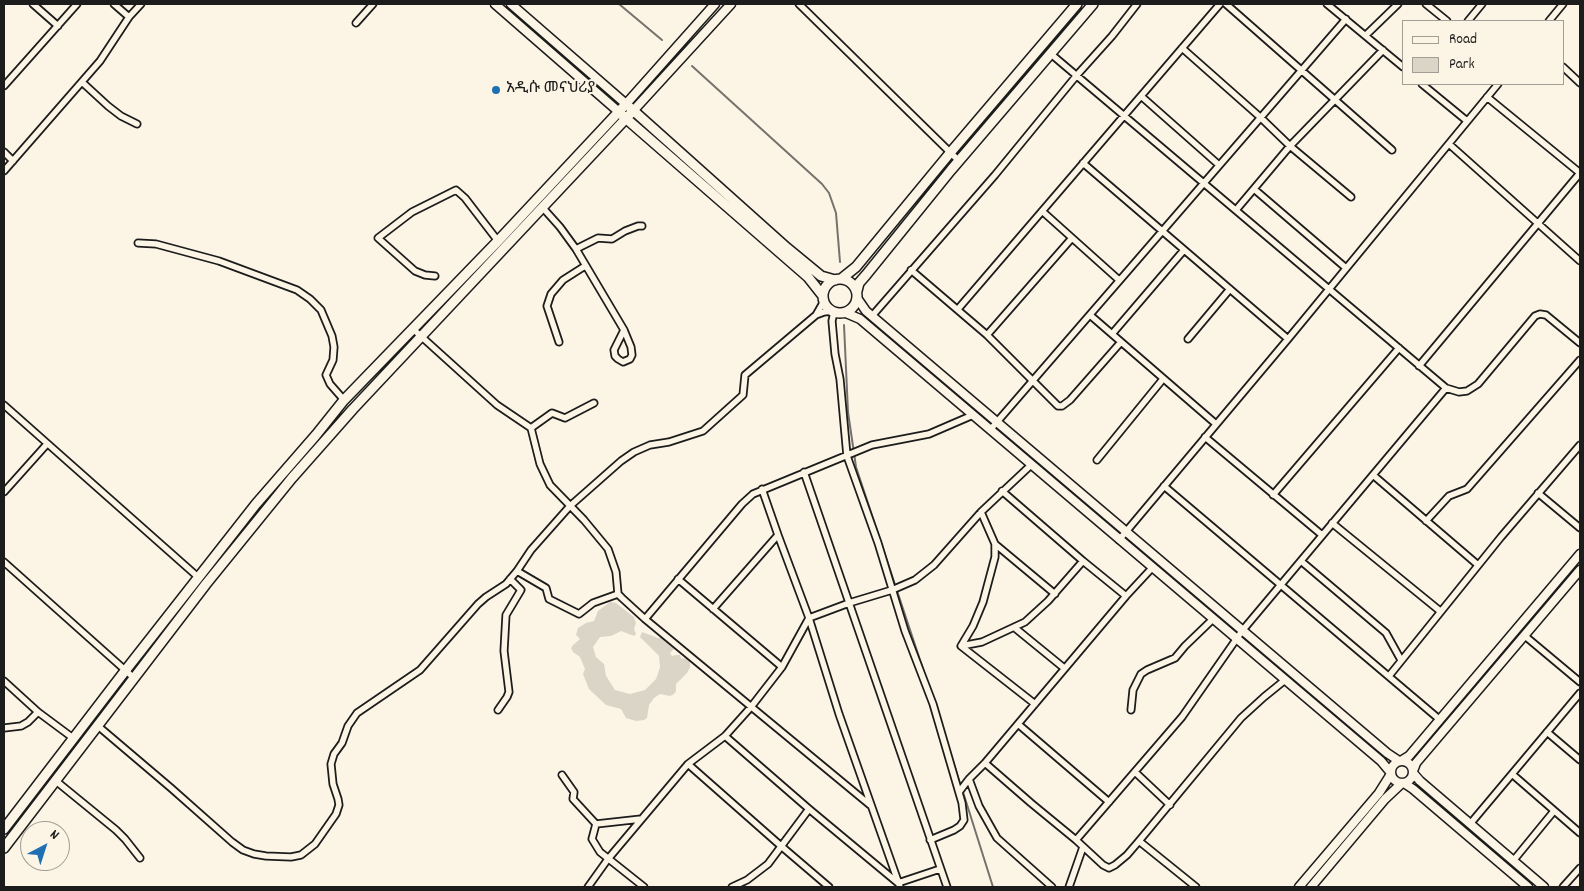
<!DOCTYPE html>
<meta charset="utf-8">
<style>
body{margin:0}
#map{position:relative;width:1584px;height:891px;overflow:hidden;background:#fcf5e5;font-family:Dekko,sans-serif}
canvas{display:block}
.frame{position:absolute;inset:0;border:5px solid #1c1c1c;pointer-events:none}
.legend{position:absolute;left:1402px;top:20px;width:162px;height:65px;box-sizing:border-box;background:#fcf5e5;border:1px solid #a29e95;margin:0;padding:6px 9px;list-style:none;font-size:15px;color:#1c1c1c}
.legend li{display:flex;align-items:center;gap:10px;height:25px}
.legend b{width:25px;border:1px solid #a29e95}
.north{position:absolute;left:20px;top:821px;width:50px;height:50px;box-sizing:border-box;background:#fcf5e5;border:1px solid #a29e95;border-radius:50%;rotate:40deg;font-size:14px;font-weight:700;line-height:20px;text-align:center;color:#1c1c1c}
.north::after{content:'';display:block;margin:auto;width:18px;height:22px;background:#1f6fb2;clip-path:polygon(50% 0,100% 100%,50% 72%,0 100%)}
</style>
<div id="map">
<canvas width="1584" height="891"></canvas>
<div class="frame"></div>
<ul class="legend">
<li><b style="height:6px;background:#fcf5e5"></b>Road</li>
<li><b style="height:14px;background:#dbd5c8"></b>Park</li>
</ul>
<div class="north">N</div>
</div>
<script>
const context = document.querySelector('canvas').getContext('2d');
context.lineJoin = 'round';
function fill(path, color) { context.fillStyle = color; context.fill(path, 'evenodd'); }
const toPath = rows => new Path2D(rows.map(r => 'M' + r).join(''));
function stroke(path, color, width, dash) { context.strokeStyle = color; context.lineWidth = width; context.lineCap = dash ? 'butt' : 'round'; context.setLineDash(dash || []); context.stroke(path); }
function drawText(font, color, halo, rows, align = 'center') {
  context.font = font + ' Dekko,"Noto Sans Ethiopic",sans-serif'; context.lineWidth = 4; context.setLineDash([]); context.textBaseline = 'middle'; context.strokeStyle = halo; context.fillStyle = color; for (const [text, x, y, turn = 0] of rows) {
    context.save(); context.translate(x, y); context.rotate((+turn || 0) * Math.PI / 180); context.textAlign = isNaN(turn) ? turn : align; if (halo) context.strokeText(text, 0, 0); context.fillText(text, 0, 0); context.restore();
  }
}
fill(toPath([
 [610,602,616,603,634,617,636,623,634,629,636,634,634,636,621,631,611,636,600,637,593,647,596,657,604,664,606,676,615,690,630,694,645,690,656,679,660,667,659,656,640,637,642,632,658,638,661,637,663,638,674,649,670,653,672,656,676,655,680,655,681,658,687,659,690,662,690,667,687,673,676,684,676,691,674,694,670,696,660,694,654,698,649,705,647,718,644,720,636,721,626,718,621,709,606,705,589,689,583,674,585,669,580,657,573,652,571,648,573,645,580,639,576,635,578,628,586,623,594,621,598,611]
]), '#dbd5c8');
stroke(toPath([
 [619,4,662,40],
 [692,66,822,184,829,193,836,213,840,262],
 [844,325,848,412,856,467,929,687],
 [947,742,961,787],
 [963,792,993,887]
]), '#75726c', 2);
const street = toPath([
 [33,4,58,26],
 [114,4,129,17],
 [799,4,959,161],
 [1226,4,1392,150],
 [1327,4,1403,67],
 [1426,4,1447,21],
 [1468,21,1482,4],
 [1549,21,1563,4],
 [356,23,373,4],
 [1366,35,1398,4],
 [1182,48,1260,117,1290,146,1351,197],
 [1051,54,1446,388,1459,392,1467,391,1478,384,1535,316,1540,314,1546,315,1580,343],
 [1563,67,1580,83],
 [83,83,108,106,121,116,137,124],
 [1422,84,1467,121],
 [4,86,77,4],
 [1141,96,1219,165],
 [1487,97,1580,173],
 [1449,144,1580,261],
 [4,152,13,161],
 [1083,163,1288,339],
 [4,171,100,61,129,17,141,4],
 [1254,189,1346,268],
 [543,208,560,227,576,249,624,330],
 [1236,210,1290,146,1383,50],
 [1042,211,1119,280],
 [138,243,156,244,219,261,297,290,310,299,321,310,332,336,334,347,333,360,326,375,330,384,344,400],
 [576,249,598,238,612,239,625,231,638,226,642,226],
 [911,270,987,335,1058,406,1062,406,1070,400,1121,342],
 [435,276,425,275,415,271,378,238,412,212,456,190,465,198,498,241],
 [824,301,816,315,824,312,832,311],
 [958,309,1220,4],
 [834,312,832,321,835,354,840,379,847,456,878,543,905,631,933,704,962,803,964,820,960,826,954,830,930,840],
 [1090,315,1216,424],
 [872,316,995,175,1077,75,1112,36,1137,4],
 [413,329,497,405,531,428,540,464,550,485,584,520,608,549,616,572,618,594,622,598,645,619,870,805],
 [624,330,631,347,632,355,630,359,623,362,618,359,615,356,614,350,624,330],
 [1112,334,1184,250],
 [987,335,1072,238],
 [1188,339,1230,289],
 [559,342,547,306,551,294,563,280,585,266],
 [1419,366,1580,173],
 [4,405,198,577],
 [531,428,552,413,565,418,594,403],
 [990,430,1346,19],
 [1205,437,1322,535],
 [1097,460,1163,379],
 [804,472,947,887],
 [1373,475,1478,565],
 [1164,486,1439,719],
 [762,489,778,535,809,618,839,714,900,887],
 [1002,491,1083,561,1126,596],
 [4,492,47,444],
 [1538,493,1580,528],
 [1273,495,1399,348],
 [981,512,995,544,995,557,983,602,973,626,961,646,1035,704],
 [1426,521,1449,496,1467,489,1580,360],
 [1332,523,1440,611],
 [1119,540,1288,339,1498,84],
 [995,544,1055,594],
 [1301,561,1386,633,1401,660],
 [4,562,134,678],
 [517,571,546,588,549,599,579,614,593,603,618,594],
 [678,579,782,667],
 [713,609,778,535],
 [645,619,742,504,753,494,872,445,929,434,973,415],
 [1015,628,1064,668],
 [1525,636,1580,682],
 [961,646,982,642,1025,622,1048,601,1083,561],
 [1389,676,1501,537,1580,445],
 [4,681,38,712,73,738],
 [498,710,507,697,509,692,504,651,506,615,521,590,510,579],
 [1131,710,1133,690,1141,674,1147,670,1175,658,1185,646,1213,619],
 [1018,724,1109,802],
 [98,726,171,788,232,842,243,850,254,854,266,856,291,857,301,855,315,844,336,814,339,805,338,799,333,784,331,764,334,754,342,743,348,726,357,713,420,670,478,604,486,597,506,584,517,571,531,550,570,506,621,461,634,452,650,445,669,442,703,431,743,395,745,375,816,315],
 [4,728,21,726,28,722,38,712],
 [1547,732,1580,760],
 [725,736,809,809,898,883,940,869],
 [985,763,1031,803,1076,840,1103,865,1109,868,1115,865,1127,855,1139,841,1241,718,1264,697,1285,680],
 [688,764,781,846,829,887],
 [1135,772,1170,805],
 [1512,774,1580,833],
 [562,775,574,792,573,799,596,824,641,819],
 [56,781,116,830,125,839,140,858],
 [959,792,969,779],
 [596,824,592,839,600,852,644,887],
 [1470,824,1580,693],
 [1076,840,1182,717,1242,631,1446,388],
 [1139,841,1196,887],
 [1513,861,1554,811],
 [588,887,608,859,688,764,725,736,751,707,782,667,809,618,849,603,892,590,915,580,934,565,981,512,1031,465],
 [732,887,747,880,768,864,809,809],
 [1052,887,997,838,979,806,969,779,985,763,1126,596,1152,568],
 [1069,887,1083,847],
 [1563,887,1580,868]
]);
const secondary = toPath([
 [495,4,619,112],
 [511,4,626,104,715,4],
 [633,111,731,4],
 [857,298,866,311,1387,753,1399,761],
 [846,313,860,319,1381,761,1391,773],
 [1401,761,1409,756,1580,554],
 '1391 772a11 11 0 1 1 22 0a11 11 0 1 1-22 0Z',
 [1413,771,1416,763,1580,570],
 [1413,773,1420,781,1544,887],
 [1404,783,1413,789,1528,887],
 [1299,887,1379,793,1391,774],
 [1311,887,1385,799,1402,783]
]);
const primary = toPath([
 [622,115,808,277,823,296],
 '823 296a17 17 0 1 1 34 0a17 17 0 1 1-34 0Z',
 [841,279,856,267,950,153,1077,4],
 [857,291,859,283,866,275,951,170,1093,4],
 [4,829,125,671,256,504,316,435,344,400,498,241,626,104,787,248,821,276,835,280],
 [4,848,206,584,292,478,353,409,633,111]
]);
stroke(street, '#1c1c1c', 9);
stroke(secondary, '#1c1c1c', 11);
stroke(primary, '#1c1c1c', 12);
stroke(street, '#fcf5e5', 5.5);
stroke(secondary, '#fcf5e5', 8);
stroke(primary, '#fcf5e5', 9);
for (const [x, y, r, color] of [
 [496,90,5,"#1f6fb2"]
]) { const dot = new Path2D(); dot.arc(x, y, r, 0, 2 * Math.PI); context.fillStyle = color; context.fill(dot); stroke(dot, '#fcf5e5', 2); }
drawText('16px', '#1c1c1c', '#fcf5e5', [
 ["አዲሱ መናህሪያ",506,90]
], 'left');
</script>
